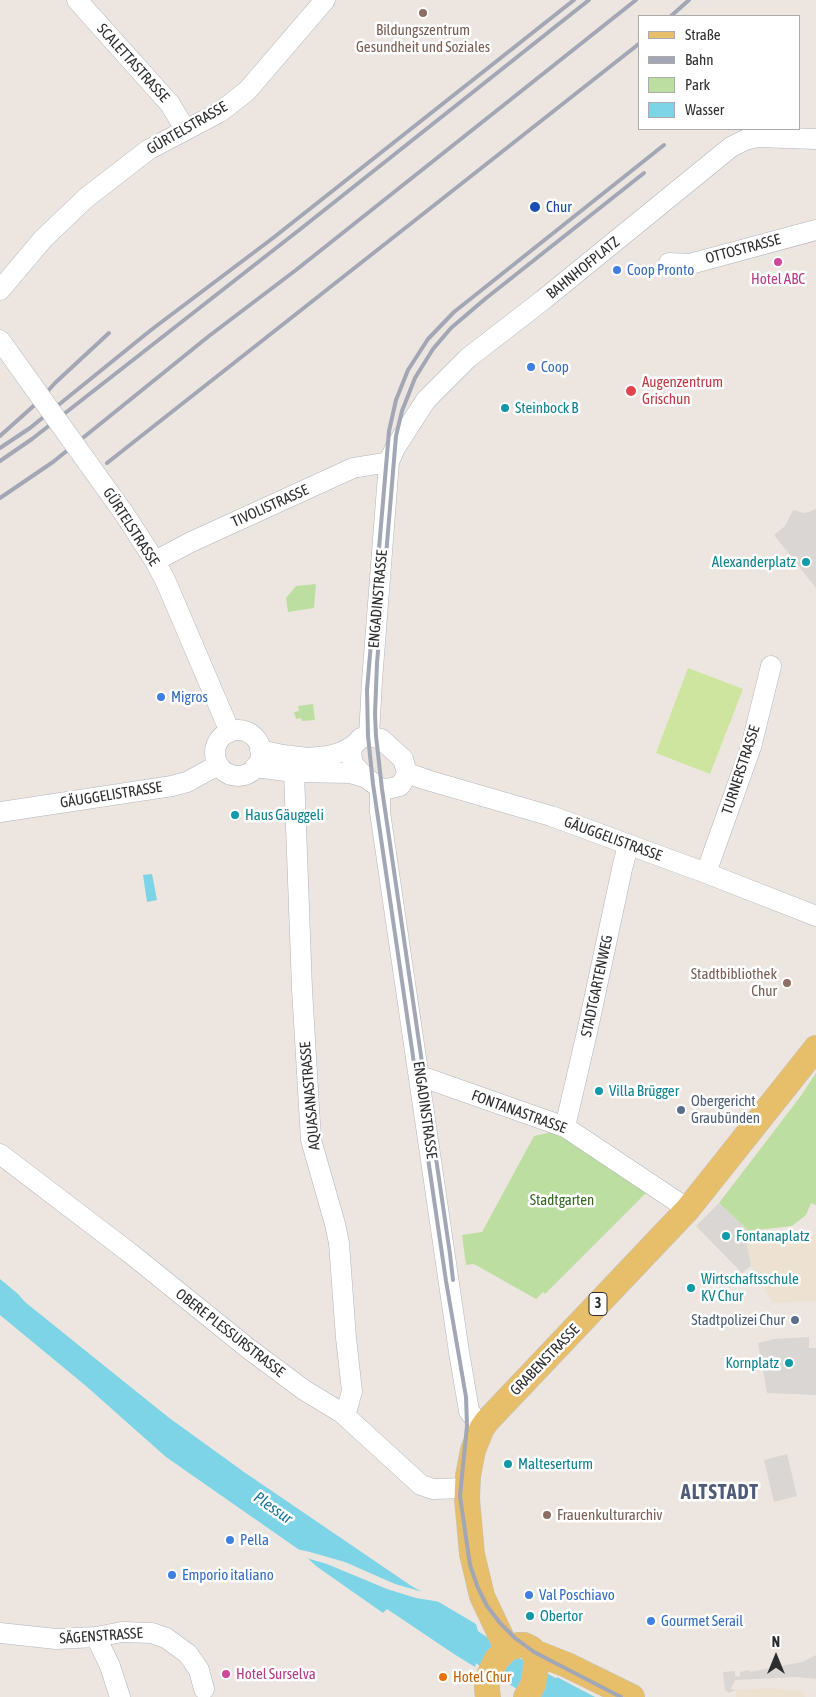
<!DOCTYPE html>
<meta charset="utf-8">
<style>
body{margin:0}
#map{position:relative;width:816px;height:1697px;overflow:hidden;background:#ede6e0;font-family:"Asap Condensed",sans-serif}
canvas{display:block}
.legend{position:absolute;left:638px;top:15px;width:162px;height:115px;box-sizing:border-box;background:#fff;border:1px solid #ababab;margin:0;padding:6px 9px;list-style:none;font-size:15px;color:#2d2d2d}
.legend li{display:flex;align-items:center;gap:10px;height:25px}
.legend b{width:25px;border:1px solid #ababab}
.north{position:absolute;left:751px;top:1632px;width:50px;height:50px;-webkit-text-stroke:4px #fff;paint-order:stroke;rotate:0deg;font-size:14px;font-weight:700;line-height:20px;text-align:center;color:#2d2d2d}
.north::after{content:'';display:block;margin:auto;width:18px;height:22px;background:#2d2d2d;clip-path:polygon(50% 0,100% 100%,50% 72%,0 100%)}
</style>
<div id="map">
<canvas width="816" height="1697"></canvas>
<ul class="legend">
<li><b style="height:6px;background:#e7bf6b"></b>Straße</li>
<li><b style="height:6px;background:#a3a7b5"></b>Bahn</li>
<li><b style="height:14px;background:#bcdfa1"></b>Park</li>
<li><b style="height:14px;background:#7cd4e6"></b>Wasser</li>
</ul>
<div class="north">N</div>
</div>
<script>
const context = document.querySelector('canvas').getContext('2d');
context.lineJoin = 'round';
function fill(path, color) { context.fillStyle = color; context.fill(path, 'evenodd'); }
const toPath = rows => new Path2D(rows.map(r => 'M' + r).join(''));
function stroke(path, color, width, dash) { context.strokeStyle = color; context.lineWidth = width; context.lineCap = dash ? 'butt' : 'round'; context.setLineDash(dash || []); context.stroke(path); }
function drawText(font, color, halo, rows, align = 'center') {
  context.font = font + ' "Asap Condensed",sans-serif'; context.lineWidth = 5; context.setLineDash([]); context.textBaseline = 'middle'; context.strokeStyle = halo; context.fillStyle = color; for (const [text, x, y, turn = 0] of rows) {
    context.save(); context.translate(x, y); context.rotate((+turn || 0) * Math.PI / 180); context.textAlign = isNaN(turn) ? turn : align; if (halo) context.strokeText(text, 0, 0); context.fillText(text, 0, 0); context.restore();
  }
}
fill(toPath([
 [808,1230,809,1236,816,1235,816,1301,773,1303,751,1266,746,1240,791,1237,791,1232],
 [772,1688,805,1692,805,1697,736,1697,736,1690]
]), '#ede1d1');
fill(toPath([
 [316,584,314,608,288,612,286,598,296,586],
 [313,704,315,720,302,721,301,718,296,719,294,712,299,711,298,706],
 [816,1073,816,1205,811,1203,806,1215,792,1226,749,1231,719,1203,800,1097],
 [557,1131,649,1190,545,1294,543,1292,536,1299,474,1264,466,1265,462,1235,482,1232,534,1136]
]), '#bcdfa1');
fill(toPath([
 [688,668,743,689,710,774,656,753]
]), '#cde59e');
fill(toPath([
 [816,509,816,588,774,535,785,526,793,510,804,513,809,512],
 [719,1203,749,1231,746,1240,751,1266,742,1273,696,1226],
 [809,1337,809,1348,816,1348,816,1395,767,1393,758,1343,775,1339],
 [787,1454,797,1496,774,1502,764,1460],
 [816,1655,816,1679,796,1677,735,1680,731,1689,736,1690,729,1693,725,1690,723,1672,735,1671,735,1676,740,1677,740,1672,749,1670,750,1672,802,1662]
]), '#d9d6d3');
fill(toPath([
 [152,874,157,900,147,902,143,875],
 [0,1279,18,1294,25,1302,168,1417,244,1472,410,1585,476,1624,481,1643,475,1667,454,1654,387,1609,383,1613,316,1566,298,1549,166,1457,86,1386,0,1315],
 [557,1677,595,1697,547,1697]
]), '#7cd4e6');
fill(toPath([
 [292,1548,310,1552,345,1562,395,1584,430,1594,447,1603,416,1598,387,1589,327,1564,303,1557]
]), '#ede6e0');
stroke(toPath([
 [449,1629,512,1670,561,1697]
]), '#7cd4e6', 28);
const minor = toPath([
 [77,0,170,104,185,129],
 [669,263,690,264,816,230],
 [0,290,43,239,86,198,148,150,220,112,247,91,325,0],
 [0,340,32,385],
 [123,512,155,561,166,582,230,732],
 [155,561,191,542,353,468,389,462],
 '215 753a23 23 0 1 1 46 0a23 23 0 1 1-46 0Z',
 [369,736,372,681,389,462,395,448,426,400,468,358,543,300,731,147,745,140,757,137,816,139],
 [369,736,381,739,403,759,407,773,405,778,400,786,387,789,380,788,365,777,353,764,351,753,353,746,361,738,369,736],
 [260,750,283,755,308,758,328,756,342,752,353,746],
 [255,767,294,772,350,773,365,777],
 [294,772,302,989,311,1140,335,1224,339,1243,346,1338,352,1391,347,1409,342,1413],
 [407,773,427,780,551,816,706,873,816,916],
 [380,788,380,812,459,1352,469,1411,482,1428],
 [0,812,172,786,187,782,218,765],
 [706,873,751,747,771,666],
 [420,1076,565,1127,688,1209],
 [565,1127,588,1028,622,869,628,845],
 [0,1154,130,1253,249,1349,304,1390,342,1413,421,1485,433,1489,468,1488],
 [0,1633,56,1639,96,1637,122,1632,152,1633,166,1638,188,1654,199,1670,204,1689],
 [96,1637,110,1666,120,1697]
]);
const major = toPath([
 [507,1649,482,1596,472,1554,467,1499,468,1476,473,1450,482,1428,487,1421,688,1209,816,1048],
 [534,1652,567,1665,632,1697],
 [488,1697,487,1690,487,1680,496,1660,507,1649,518,1645,524,1645,532,1649,537,1661,533,1685,526,1697]
]);
stroke(minor, '#b1b3bc', 21);
stroke(major, '#c4c4c4', 26);
stroke(minor, '#fff', 20);
stroke(major, '#e7bf6b', 25);
stroke(toPath([
 [671,16,689,0],
 [0,436,38,402,55,383,109,333],
 [0,448,30,428,151,330,273,238,574,0],
 [0,461,32,439,303,227,589,0],
 [107,463,640,43],
 [0,498,53,462,209,336,296,270,636,0],
 [453,1280,450,1254,382,789,376,736,375,714,377,663,396,436,402,411,415,378,433,349,451,328,485,299,644,173],
 [621,1697,534,1652,515,1638,500,1623,487,1606,478,1588,470,1565,460,1496,467,1426,466,1397,446,1281,373,784,368,736,367,690,389,431,396,400,408,370,428,339,454,312,664,145]
]), '#a3a7b5', 4);
const minorBridge = toPath([
 [32,385,123,512]
]);
stroke(minorBridge, '#b1b3bc', 21, []);
stroke(minorBridge, '#fff', 20);
for (const [x, y, r, color] of [
 [423,13,5,"#8d6e63"],
 [535,207,6,"#1a4fb4"],
 [778,262,5,"#d1479c"],
 [617,270,5,"#3f7fe0"],
 [531,367,5,"#3f7fe0"],
 [631,391,6,"#e0444e"],
 [505,408,5,"#0f9aa8"],
 [806,562,5,"#0f9aa8"],
 [161,697,5,"#3f7fe0"],
 [235,815,5,"#0f9aa8"],
 [787,983,5,"#8d6e63"],
 [599,1091,5,"#0f9aa8"],
 [681,1110,5,"#5c6f8a"],
 [726,1236,5,"#0f9aa8"],
 [691,1288,5,"#0f9aa8"],
 [795,1320,5,"#5c6f8a"],
 [789,1363,5,"#0f9aa8"],
 [508,1464,5,"#0f9aa8"],
 [547,1515,5,"#8d6e63"],
 [230,1540,5,"#3f7fe0"],
 [172,1575,5,"#3f7fe0"],
 [529,1595,5,"#3f7fe0"],
 [530,1616,5,"#0f9aa8"],
 [651,1621,5,"#3f7fe0"],
 [226,1674,5,"#d1479c"],
 [443,1677,5,"#e8710a"]
]) { const dot = new Path2D(); dot.arc(x, y, r, 0, 2 * Math.PI); context.fillStyle = color; context.fill(dot); stroke(dot, '#fff', 2); }
for (const [x, y, w] of [
 [598,1304,18]
]) { const box = new Path2D(); box.roundRect(x - w / 2, y - 11.5, w, 23, 4); context.fillStyle = '#fff'; context.fill(box); stroke(box, '#2d2d2d', 1); }
drawText('bold 14px', '#2d2d2d', null, [
 ["3",598,1304]
]);
drawText('15px', '#785e54', '#fff', [
 ["Bildungszentrum",423,30],
 ["Gesundheit und Soziales",423,47],
 ["Stadtbibliothek",777,974,"right"],
 ["Chur",777,991,"right"],
 ["Frauenkulturarchiv",557,1515,"left"]
]);
drawText('15px', '#2d2d2d', '#fff', [
 ["SCALETTASTRASSE",133,63,48],
 ["GÜRTELSTRASSE",187,128,-30],
 ["OTTOSTRASSE",743,249,-15],
 ["BAHNHOFPLATZ",583,268,-39],
 ["TIVOLISTRASSE",270,506,-24],
 ["GÜRTELSTRASSE",131,527,57],
 ["ENGADINSTRASSE",378,599,-85],
 ["TURNERSTRASSE",741,770,-72],
 ["GÄUGGELISTRASSE",111,795,-9],
 ["GÄUGGELISTRASSE",613,839,20],
 ["STADTGARTENWEG",597,986,-78],
 ["AQUASANASTRASSE",310,1096,-95],
 ["ENGADINSTRASSE",425,1110,82],
 ["FONTANASTRASSE",519,1112,20],
 ["OBERE PLESSURSTRASSE",230,1333,38],
 ["GRABENSTRASSE",545,1360,-46],
 ["SÄGENSTRASSE",101,1636,-4]
]);
drawText('15px', '#164399', '#fff', [
 ["Chur",546,207]
], 'left');
drawText('15px', '#366cbe', '#fff', [
 ["Coop Pronto",627,270],
 ["Coop",541,367],
 ["Migros",171,697],
 ["Pella",240,1540],
 ["Emporio italiano",182,1575],
 ["Val Poschiavo",539,1595],
 ["Gourmet Serail",661,1621]
], 'left');
drawText('15px', '#b23c85', '#fff', [
 ["Hotel ABC",778,279],
 ["Hotel Surselva",236,1674,"left"]
]);
drawText('15px', '#be3a42', '#fff', [
 ["Augenzentrum",642,382],
 ["Grischun",642,399]
], 'left');
drawText('15px', '#0d838f', '#fff', [
 ["Steinbock B",515,408],
 ["Alexanderplatz",796,562,"right"],
 ["Haus Gäuggeli",245,815],
 ["Villa Brügger",609,1091],
 ["Fontanaplatz",736,1236],
 ["Wirtschaftsschule",701,1279],
 ["KV Chur",701,1296],
 ["Kornplatz",779,1363,"right"],
 ["Malteserturm",518,1464],
 ["Obertor",540,1616]
], 'left');
drawText('15px', '#4e5e75', '#fff', [
 ["Obergericht",691,1101],
 ["Graubünden",691,1118],
 ["Stadtpolizei Chur",785,1320,"right"]
], 'left');
drawText('15px', '#356621', '#fff', [
 ["Stadtgarten",562,1200]
]);
drawText('15px', '#c56008', '#fff', [
 ["Hotel Chur",453,1677]
], 'left');
drawText('italic 16px', '#187595', '#fff', [
 ["Plessur",273,1508,35]
]);
context.letterSpacing = '1px';
drawText('bold 20px', '#505b7a', '#fff', [
 ["ALTSTADT",720,1493]
]);
context.letterSpacing = '0px';
</script>
